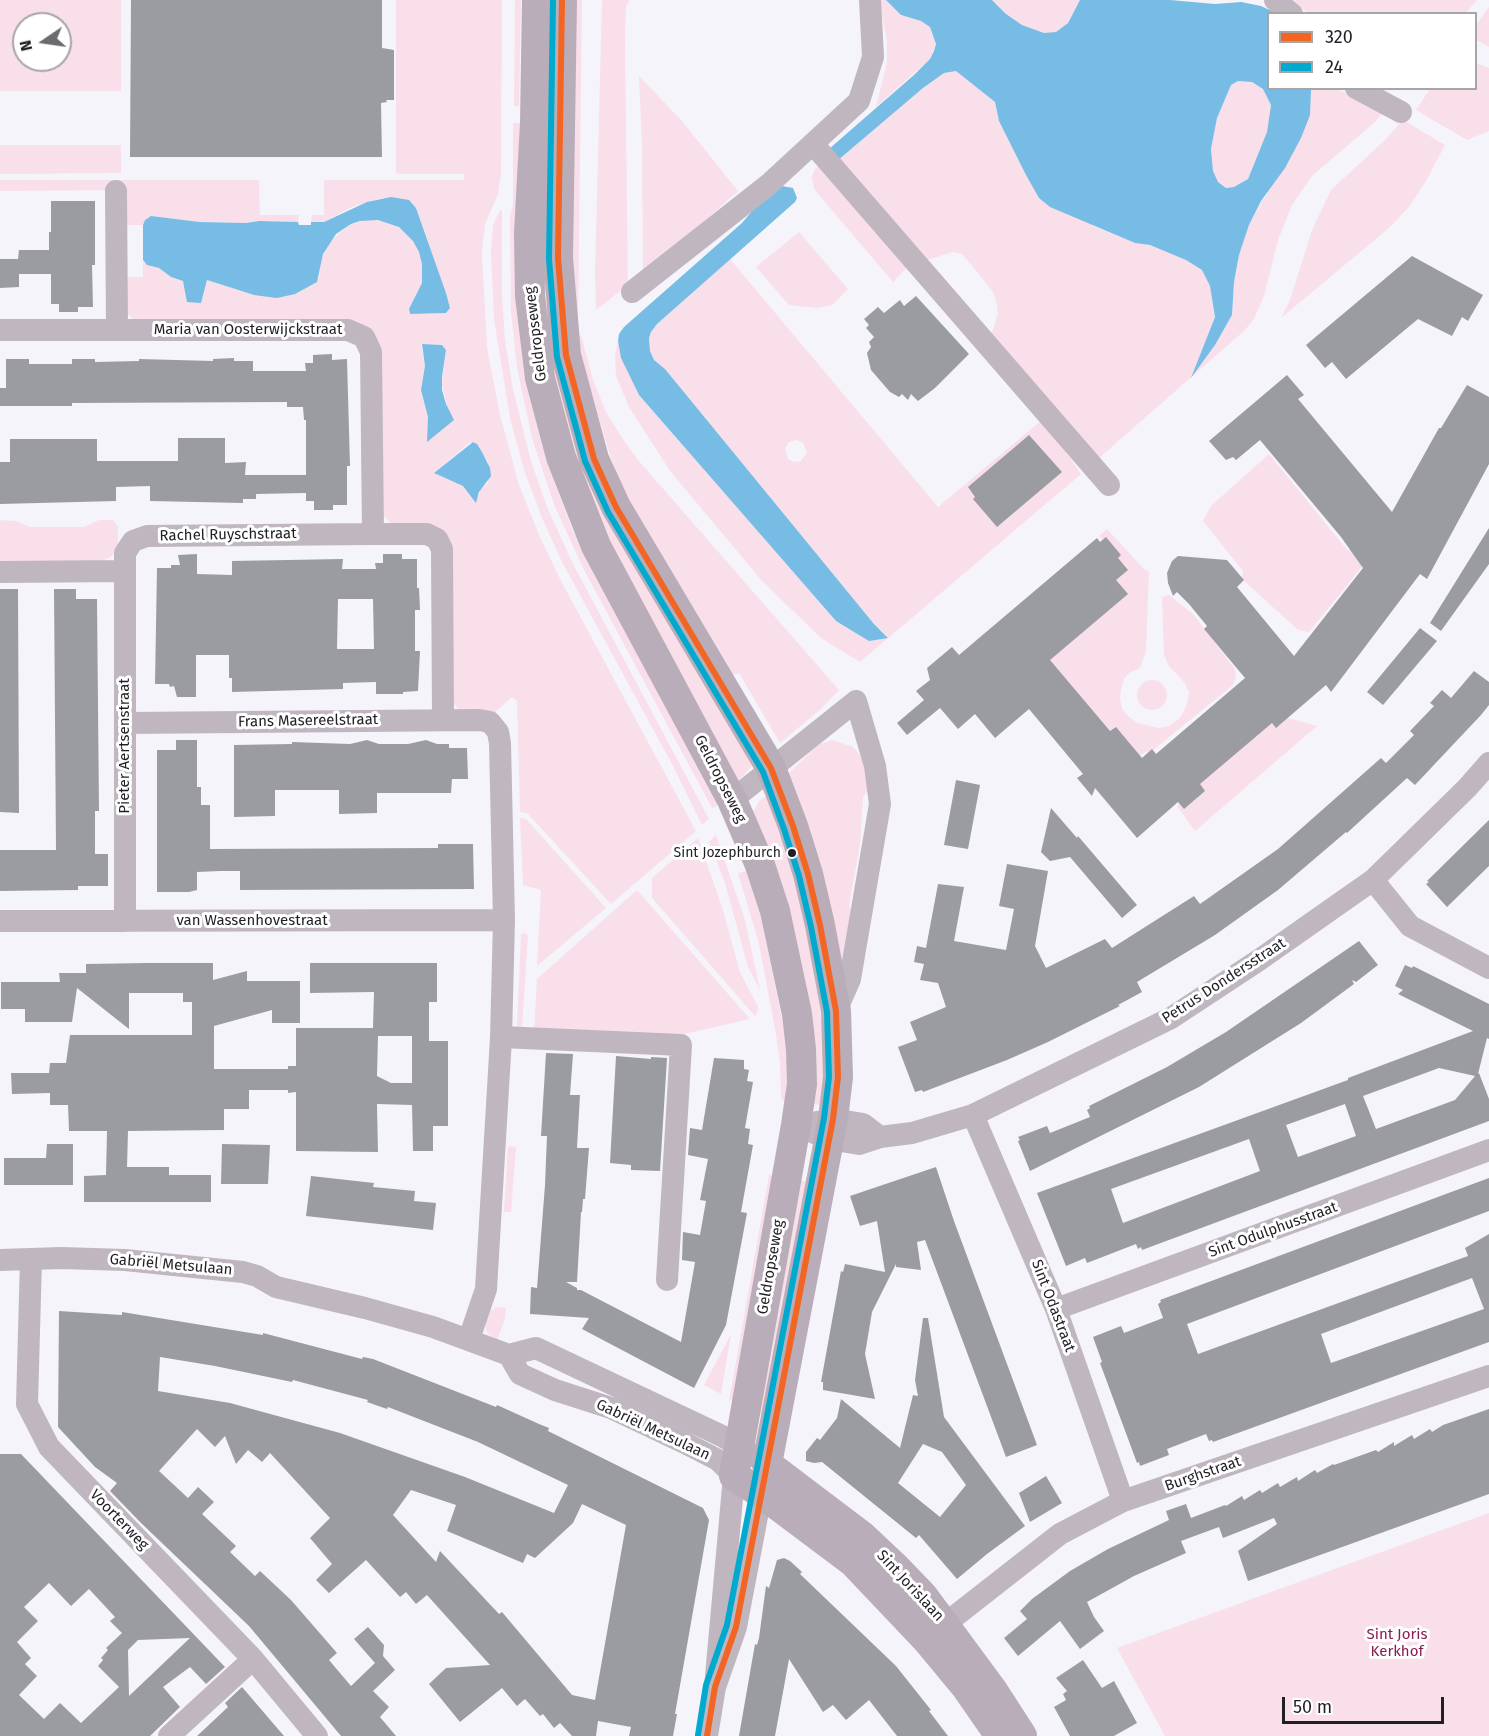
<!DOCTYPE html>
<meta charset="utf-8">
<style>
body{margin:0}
#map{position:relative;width:1489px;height:1736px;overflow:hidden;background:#f5f4fa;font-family:"Fira Sans",sans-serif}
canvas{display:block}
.legend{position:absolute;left:1267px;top:12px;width:210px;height:78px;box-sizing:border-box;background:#fff;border:2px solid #a6a5a8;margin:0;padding:8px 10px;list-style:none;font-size:18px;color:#201f26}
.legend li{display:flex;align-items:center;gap:12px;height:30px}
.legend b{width:30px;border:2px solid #a6a5a8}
.north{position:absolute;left:12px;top:12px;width:60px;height:60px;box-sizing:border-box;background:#fff;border:2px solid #a6a5a8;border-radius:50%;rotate:257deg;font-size:16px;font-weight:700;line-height:24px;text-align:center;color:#201f26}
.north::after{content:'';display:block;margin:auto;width:21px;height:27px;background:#6b6a70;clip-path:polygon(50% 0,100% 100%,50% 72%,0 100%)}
.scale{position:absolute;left:1282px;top:1697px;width:162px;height:27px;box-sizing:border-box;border:3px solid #201f26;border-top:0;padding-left:8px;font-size:18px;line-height:21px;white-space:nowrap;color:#201f26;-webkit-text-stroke:4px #fff;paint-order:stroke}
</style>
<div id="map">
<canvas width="1489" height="1736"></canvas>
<ul class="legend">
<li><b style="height:8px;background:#f26522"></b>320</li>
<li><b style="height:8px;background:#00a9ce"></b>24</li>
</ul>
<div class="north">N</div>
<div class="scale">50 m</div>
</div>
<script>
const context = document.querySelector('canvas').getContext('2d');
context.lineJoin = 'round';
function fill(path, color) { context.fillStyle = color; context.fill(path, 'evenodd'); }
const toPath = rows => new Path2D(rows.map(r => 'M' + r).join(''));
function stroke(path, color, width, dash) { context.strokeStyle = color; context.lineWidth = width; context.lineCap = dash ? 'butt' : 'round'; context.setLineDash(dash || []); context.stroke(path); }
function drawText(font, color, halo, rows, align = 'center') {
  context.font = font + ' "Fira Sans",sans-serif'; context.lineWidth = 6; context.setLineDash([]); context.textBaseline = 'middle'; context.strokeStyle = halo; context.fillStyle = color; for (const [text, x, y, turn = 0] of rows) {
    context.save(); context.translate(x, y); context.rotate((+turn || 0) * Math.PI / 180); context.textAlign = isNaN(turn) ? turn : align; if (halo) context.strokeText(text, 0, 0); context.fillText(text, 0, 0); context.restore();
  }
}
fill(toPath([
 [0,0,121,0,121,91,0,91],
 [24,24,60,24,60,60,24,60],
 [396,0,502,0,501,174,498,194,485,224,482,253,487,348,500,415,519,485,539,535,561,581,696,831,611,904,527,813,520,812,517,701,512,697,494,713,460,711,451,700,450,551,390,523,382,513,366,326,352,321,134,320,127,313,123,277,143,277,143,261,147,265,159,268,171,277,183,281,201,303,207,280,254,295,319,278,321,259,330,241,351,224,369,219,390,222,399,227,413,241,419,252,422,264,422,283,409,309,409,314,446,313,450,308,446,293,416,207,391,197,378,199,352,207,324,222,311,222,312,215,324,215,324,180,464,180,464,174,397,174,396,172],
 [423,344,442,345,446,350,442,384,448,410,428,431,428,417,421,390,425,366,421,345],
 [474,442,488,462,488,483,481,489,476,502,463,486,434,473,469,443],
 [515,0,521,0,519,106,514,106],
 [574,0,582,0,578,319,576,319,570,242],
 [602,0,630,0,626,6,625,40,628,285,596,310,595,273],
 [881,0,886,0,901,15,921,21,930,27,936,44,930,59,876,107,887,63,887,41,880,5],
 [992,0,1080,0,1068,23,1056,32,1044,33,1022,25,1006,14],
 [1293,0,1477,0,1465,14,1307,13],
 [1489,7,1489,47,1476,40,1476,25],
 [1476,63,1489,68,1489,131,1467,140,1416,110,1430,89,1476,88],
 [956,71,995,102,999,121,1093,226,1135,243,1150,245,1186,260,1202,270,1210,285,1215,317,1193,375,1215,345,1232,315,1234,282,1239,255,1249,225,1262,201,1266,196,1311,89,1337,89,1384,111,1375,122,1312,176,1292,205,1278,240,1264,296,1254,319,1245,330,1099,458,991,336,998,313,997,304,993,292,974,268,962,254,953,252,927,260,837,161,923,88,944,73],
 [639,76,682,121,738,191,643,276,642,145],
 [1238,81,1252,82,1263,89,1271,105,1267,132,1248,179,1234,187,1226,188,1218,182,1213,171,1211,149,1217,118,1231,85],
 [1403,120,1445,145,1426,181,1409,207,1389,228,1281,318,1290,300,1312,230,1331,190,1385,140],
 [513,123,520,123,517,231,536,420,545,456,572,529,718,800,717,806,715,807,712,808,583,568,555,507,532,438,517,368,511,312,510,216,513,205],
 [0,145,121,145,121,173,0,174],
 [820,165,905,265,906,269,893,282,814,189,812,177,815,169],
 [0,180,115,180,115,190,0,191],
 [118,180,259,180,260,215,299,215,298,222,259,221,246,223,200,222,151,216,145,220,143,225,123,225],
 [500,210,502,211,502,294,505,340,513,389,530,458,547,507,573,564,709,819,702,825,672,764,562,562,542,518,524,470,510,418,494,319,491,251,493,225],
 [799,232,848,289,832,305,817,308,789,305,756,267],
 [730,259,938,507,1043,419,1081,474,860,662,821,638,762,581,670,471,629,407,616,376,615,355,618,341,621,358,639,395,836,621,888,637,874,624,665,369,654,360,650,351,649,338,651,332,657,324],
 [796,440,803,443,807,452,801,461,794,462,788,459,785,448,789,442],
 [542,264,545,265,557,357,753,765,738,781,589,502,551,367],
 [581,335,593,380,606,412,622,438,638,460,839,690,821,709,780,743,739,673,731,676,655,553,623,489,610,455,586,375,578,336],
 [1269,454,1348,551,1353,548,1365,563,1309,632,1298,630,1242,579,1243,571,1203,521,1211,506],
 [0,520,16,521,30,527,84,527,99,520,113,520,118,526,118,546,112,556,100,563,0,563],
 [1107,529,1143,568,1149,572,1146,652,1140,668,1129,673,1124,679,1121,689,1120,699,1122,709,1128,716,1137,723,1159,728,1169,726,1180,718,1187,704,1189,693,1185,683,1169,666,1164,655,1162,597,1169,595,1193,614,1235,669,1236,678,1233,685,1152,751,1146,752,1137,757,1113,729,1105,732,1046,659,1111,581,1126,568,1099,536],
 '1137 695a15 15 0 1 1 30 0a15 15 0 1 1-30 0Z',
 [1277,715,1317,726,1195,831,1177,806,1198,788,1195,780],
 [832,740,853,747,859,754,864,761,870,787,863,797,860,844,849,906,853,917,844,970,787,775,818,745],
 [767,796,794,877,808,936,827,1053,826,1105,809,1104,753,813,759,801],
 [520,818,526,819,606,908,537,966,541,890,523,885],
 [716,835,745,920,760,990,748,967,725,883,709,842],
 [698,838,723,910,740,972,758,1007,757,1013,755,1016,652,898,652,878],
 [747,871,761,917,787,1044,790,1076,785,1102,781,1098,780,1063,776,1034,759,944,738,873],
 [637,890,750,1019,671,1037,534,1030,537,979],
 [524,933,528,935,522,1027,517,1026,521,934],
 [508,1146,516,1147,511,1212,504,1212],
 [769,1175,775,1176,737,1391,732,1400,729,1401],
 [795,1179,813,1183,768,1419,757,1414],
 [495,1307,506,1308,505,1319,497,1340,488,1334,485,1326,488,1310,494,1310],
 [731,1334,721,1394,704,1385],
 [1489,1513,1489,1736,1165,1736,1117,1648]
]), '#f9dfea');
fill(toPath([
 [886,0,992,0,1006,14,1022,25,1044,33,1056,32,1068,23,1080,0,1170,0,1215,4,1241,2,1261,6,1276,13,1268,14,1268,88,1311,89,1310,115,1301,138,1285,168,1261,201,1249,225,1239,255,1234,282,1232,315,1215,345,1191,378,1215,317,1210,286,1202,270,1186,260,1150,245,1135,243,1050,207,1039,198,1026,175,999,121,995,102,956,71,944,73,923,88,837,161,829,149,914,75,930,59,934,51,936,44,930,27,921,21,901,15],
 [1238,81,1252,82,1263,89,1271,105,1267,132,1248,179,1234,187,1226,188,1218,182,1213,171,1211,149,1217,118,1231,85],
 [782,186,793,188,797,198,795,202,657,324,651,332,649,338,650,351,654,360,665,369,874,624,888,638,869,641,836,621,639,395,621,358,618,341,619,334,624,327,742,223,753,210],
 [391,197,409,200,416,208,446,293,450,308,446,313,410,314,409,309,422,283,422,264,419,252,413,241,399,227,378,220,360,221,351,224,336,234,323,254,317,282,295,294,277,298,254,295,207,280,201,303,187,302,183,281,171,277,159,268,147,265,143,260,143,225,145,220,151,216,200,222,246,223,259,221,298,222,299,225,311,225,311,222,324,222,367,202],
 [422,344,442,345,446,350,442,377,442,390,446,404,454,420,427,442,428,417,421,390,425,366],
 [473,442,477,444,482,452,490,468,491,476,479,492,476,503,463,486,434,473]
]), '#76bce5');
fill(toPath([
 [131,0,382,0,382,48,394,50,394,100,386,100,387,102,381,103,382,157,130,157],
 [51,201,95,201,95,265,92,265,93,307,78,307,78,312,59,312,59,304,51,304,51,274,19,274,19,287,0,288,0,259,18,259,19,250,49,250,49,232,51,232],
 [1412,256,1483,295,1468,321,1462,317,1452,336,1418,319,1346,379,1332,362,1325,368,1306,345],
 [916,296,969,354,935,388,918,401,911,394,908,400,902,394,899,397,890,392,871,370,867,353,871,347,869,342,874,337,866,328,869,325,864,319,878,307,884,313,900,300,904,306],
 [332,354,332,360,347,359,350,466,347,466,347,505,333,505,333,510,314,510,314,501,306,501,306,493,256,494,256,499,243,499,243,503,150,501,150,486,116,487,116,501,0,504,0,462,10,462,10,439,97,439,97,461,178,461,178,438,225,438,225,463,246,462,245,475,306,475,306,420,304,420,303,407,287,407,287,402,72,403,72,406,0,406,0,388,6,388,6,359,29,359,29,364,72,364,72,359,95,359,95,362,139,361,139,359,213,361,213,359,234,358,234,361,253,361,253,371,306,371,305,363,313,363,313,355],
 [1287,375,1304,395,1298,399,1392,512,1439,428,1441,428,1467,385,1489,397,1489,464,1427,579,1420,574,1331,692,1326,685,1276,728,1272,723,1200,784,1205,791,1184,809,1178,802,1137,838,1095,788,1092,796,1077,778,1083,774,1029,709,995,738,975,714,958,729,940,708,907,735,897,723,924,700,916,691,930,680,927,668,952,647,959,655,1097,538,1100,542,1106,537,1121,555,1118,558,1128,570,1116,580,1128,594,1050,660,1110,731,1116,727,1142,758,1152,749,1156,754,1245,678,1204,629,1207,626,1189,604,1177,592,1173,596,1168,583,1167,573,1172,561,1178,556,1227,560,1244,580,1237,587,1294,656,1363,568,1341,537,1260,440,1236,460,1233,457,1226,460,1209,441],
 [1029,435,1062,472,997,527,973,499,975,497,968,487],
 [1489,528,1489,564,1441,631,1430,623],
 [197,554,197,574,232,575,232,561,343,559,342,569,376,569,375,563,383,563,383,554,402,554,402,559,417,559,417,588,419,588,420,610,415,610,415,651,420,651,418,691,403,692,403,694,376,694,376,682,343,683,343,689,232,692,232,678,229,678,229,655,196,655,196,697,177,697,174,686,170,687,169,684,155,684,157,568,171,568,171,565,180,565,178,555],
 [338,599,373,599,374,649,337,649],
 [0,589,18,589,19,813,0,812],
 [54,589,76,589,76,599,97,599,99,811,95,811,95,854,108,854,108,886,78,886,78,890,0,891,0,850,56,850],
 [1420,628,1437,641,1383,705,1367,692],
 [1474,671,1489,682,1489,705,1481,715,1415,785,1407,778,1347,833,1346,832,1278,890,1215,935,1137,982,1142,992,1118,1005,1120,1006,1048,1042,1007,1060,923,1092,922,1090,915,1092,898,1047,917,1040,910,1022,946,1007,938,983,920,980,924,964,914,962,917,946,926,948,938,884,964,887,954,941,1006,950,1014,909,999,906,1007,864,1048,871,1035,946,1046,968,1105,939,1112,948,1194,896,1200,904,1278,849,1381,758,1386,763,1414,735,1410,731,1434,706,1430,703,1442,690,1451,698],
 [176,740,197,740,197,787,201,787,201,805,210,805,210,849,438,848,438,844,473,844,474,889,240,890,240,871,220,871,197,872,197,890,189,892,157,892,157,750,176,750],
 [367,740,379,744,408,744,426,740,437,744,449,744,449,748,467,748,468,779,452,779,451,793,377,793,377,813,339,814,339,790,275,790,275,816,234,817,234,745,292,744,292,742,350,744],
 [956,780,980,785,968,849,944,845],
 [1051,808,1077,838,1078,836,1137,905,1122,918,1070,857,1050,861,1041,852],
 [1489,820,1489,866,1447,907,1426,884,1429,882,1427,881],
 [1359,941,1378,965,1356,982,1352,980,1354,984,1301,1023,1199,1087,1030,1171,1018,1141,1020,1140,1018,1137,1047,1126,1050,1133,1090,1117,1087,1110,1090,1108,1089,1106,1167,1067,1226,1032],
 [145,963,213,963,213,980,247,971,247,981,300,981,300,1023,272,1023,272,1010,214,1026,214,1069,288,1069,288,1066,296,1066,296,1028,373,1028,374,992,310,993,310,963,437,963,437,1002,429,1002,429,1041,448,1041,448,1126,433,1126,433,1151,413,1151,412,1105,377,1104,378,1152,296,1151,296,1092,288,1093,288,1090,249,1090,249,1109,224,1109,224,1130,128,1131,127,1167,169,1167,169,1175,211,1175,211,1202,84,1202,84,1176,106,1175,107,1131,69,1131,68,1105,50,1105,50,1093,12,1094,11,1073,49,1073,50,1063,66,1063,70,1035,192,1035,192,1002,183,1002,183,993,129,993,129,1029,77,988,72,1022,25,1022,25,1009,1,1009,1,982,60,982,59,973,86,973,86,964],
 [378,1036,412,1036,412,1083,391,1083,377,1076],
 [1405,965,1412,968,1413,966,1489,1004,1489,1039,1487,1038,1478,1074,1479,1073,1489,1099,1489,1121,1142,1250,1141,1247,1138,1249,1136,1244,1087,1263,1085,1258,1066,1266,1037,1193,1348,1080,1348,1078,1473,1031,1398,994,1403,990,1395,986],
 [1439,1068,1475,1076,1455,1100,1376,1129,1363,1096],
 [1345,1104,1356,1136,1298,1157,1286,1125],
 [1249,1139,1260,1171,1123,1223,1111,1189],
 [546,1053,573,1054,570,1095,580,1095,577,1148,589,1148,585,1199,583,1199,582,1212,581,1212,577,1282,566,1282,577,1288,577,1290,581,1290,681,1342,695,1262,682,1260,683,1232,700,1235,706,1201,700,1200,708,1159,688,1155,690,1128,702,1130,714,1058,744,1060,744,1069,749,1070,747,1081,753,1082,745,1128,750,1129,748,1144,753,1145,741,1212,747,1213,726,1325,694,1388,582,1329,589,1318,530,1314,531,1287,537,1288,545,1185,547,1136,541,1136],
 [616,1056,651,1059,651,1057,667,1058,660,1171,631,1170,631,1165,610,1163],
 [47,1144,73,1144,73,1185,4,1185,4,1158,46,1158],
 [222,1144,270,1145,268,1184,221,1184],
 [936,1167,954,1221,1037,1445,1006,1457,925,1240,917,1242,921,1270,896,1267,896,1264,872,1312,865,1354,875,1399,823,1390,823,1382,821,1382,841,1271,843,1272,845,1264,885,1272,877,1221,860,1226,850,1196],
 [311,1176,374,1183,373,1187,415,1191,414,1201,436,1203,433,1230,306,1216],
 [1489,1178,1489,1211,1187,1324,1198,1354,1468,1256,1465,1248,1489,1234,1489,1342,1213,1442,1212,1440,1209,1441,1206,1434,1167,1449,1169,1455,1140,1466,1139,1462,1137,1463,1100,1363,1102,1362,1093,1337,1121,1326,1124,1333,1163,1318,1158,1304,1161,1302,1160,1300],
 [1472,1278,1484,1309,1331,1363,1321,1334],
 [59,1311,122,1315,122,1312,263,1335,263,1333,362,1359,363,1357,373,1359,496,1407,497,1405,539,1424,549,1428,548,1431,703,1508,709,1520,675,1714,677,1714,673,1736,629,1736,631,1727,598,1721,596,1736,572,1736,560,1723,554,1728,543,1714,540,1716,525,1699,517,1706,502,1688,460,1722,429,1684,446,1668,490,1665,427,1595,416,1604,406,1592,400,1597,366,1560,329,1593,316,1580,332,1564,310,1538,330,1518,270,1453,262,1462,248,1450,236,1464,225,1436,215,1447,197,1429,159,1471,188,1498,198,1487,214,1502,202,1514,236,1546,230,1552,255,1576,260,1571,291,1600,337,1653,329,1660,351,1686,375,1663,354,1639,368,1627,384,1645,383,1656,395,1670,373,1691,389,1707,380,1717,396,1736,341,1736,249,1626,141,1523,110,1491,117,1483,95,1467,58,1427],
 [160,1357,215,1366,292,1382,293,1380,368,1400,367,1402,387,1409,388,1407,478,1442,568,1485,554,1513,465,1477,340,1433,230,1403,158,1391],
 [411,1490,456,1505,447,1531,523,1563,527,1554,535,1558,573,1523,582,1504,626,1525,595,1700,572,1695,502,1612,499,1614,440,1551,436,1562,393,1515],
 [923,1318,928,1318,944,1417,1025,1526,987,1554,957,1579,919,1535,916,1538,822,1462,814,1463,806,1461,806,1452,817,1438,820,1440,837,1418,841,1399,900,1448,913,1395,918,1396,915,1380],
 [923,1444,942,1452,966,1485,940,1517,898,1483],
 [1489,1409,1489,1494,1248,1581,1238,1551,1277,1524,1274,1518,1223,1538,1219,1527,1181,1541,1186,1553,1134,1576,1087,1602,1094,1617,1104,1631,1080,1649,1060,1621,1018,1656,1004,1638,1027,1619,1020,1611,1032,1599,1070,1571,1108,1549,1169,1520,1166,1511,1186,1504,1191,1518,1225,1505,1226,1506,1242,1496,1244,1500,1260,1490,1262,1493,1278,1483,1280,1487,1297,1477,1298,1481,1315,1470,1317,1473,1333,1464,1334,1465,1376,1450,1378,1452,1394,1442,1394,1446,1412,1435,1414,1439,1430,1429,1432,1432,1443,1425],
 [0,1454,21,1454,225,1667,206,1684,190,1667,163,1687,180,1707,150,1736,0,1736],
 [49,1583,71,1606,89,1589,115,1617,110,1621,122,1633,106,1648,108,1650,101,1658,103,1660,98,1666,119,1687,81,1723,60,1703,44,1719,19,1695,37,1676,25,1664,31,1658,17,1642,38,1621,24,1607],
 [190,1638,129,1696,128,1650,138,1640],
 [1046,1476,1062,1503,1030,1522,1019,1493],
 [784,1558,790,1561,802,1572,800,1574,896,1666,931,1710,929,1711,948,1736,897,1736,869,1700,846,1720,833,1705,823,1712,789,1659,775,1736,739,1736,755,1644,757,1645,759,1638,766,1586,769,1588,777,1560],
 [1083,1660,1102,1688,1114,1681,1137,1723,1114,1736,1070,1736,1054,1707,1066,1700,1063,1694,1067,1691,1056,1678],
 [242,1687,284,1736,197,1736,228,1707,225,1703]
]), '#9b9ca2');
stroke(toPath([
 [1275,0,1292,14],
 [1356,88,1401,112],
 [813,144,1109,485],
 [116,191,117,330],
 [632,292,768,185,859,101,873,57,870,0],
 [0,330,348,330,364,337,371,352,373,534,427,534,437,539,442,549,443,719],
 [125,571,125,921],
 [0,572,125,571,125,553,133,541,147,536,373,534],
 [125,723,479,720,490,722,498,732,500,743,504,920,501,1038,486,1289,469,1339],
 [732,800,856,701,875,766,880,804,850,979,836,1011],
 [1373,880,1410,926,1489,968],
 [0,921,504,920],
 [501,1037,681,1045,667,1280],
 [973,1115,1056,1309,1123,1501],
 [817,1122,833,1119,863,1124,880,1137],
 [796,1125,829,1139,859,1144,880,1137,912,1133,973,1115,1171,1018,1259,960,1373,880,1467,788,1489,763],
 [0,1260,61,1258,125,1260,243,1272,257,1276,276,1287,365,1308,433,1327,509,1355,536,1348,722,1436,767,1464,736,1627,715,1687],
 [31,1260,27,1404,49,1447,253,1659,317,1736],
 [1056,1309,1489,1150],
 [509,1355,520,1374,555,1390,611,1408,685,1443,718,1460,734,1476,715,1687,707,1736],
 [945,1624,1060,1534,1123,1501,1489,1376],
 [169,1736,253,1659]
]), '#bfb6c0', 22);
stroke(toPath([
 [537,0,535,123,529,233,530,296,540,378,561,457,596,546,732,800,760,865,775,911,797,1014,801,1049,802,1084,796,1125,734,1476,761,1493,853,1562,927,1640,966,1687,1000,1736],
 [562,0,558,258,566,355,594,459,616,507,771,768,793,826,808,874,820,925,836,1011,838,1077,833,1119,767,1464,862,1536,895,1567,923,1596,993,1691,1022,1736]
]), '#b9adb9', 30);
stroke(toPath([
 [562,0,558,258,566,355,594,459,616,507,771,768,793,826,808,874,820,925,836,1011,838,1077,833,1119,736,1627,715,1687,707,1736]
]), '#f26522', 6);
stroke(toPath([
 [553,0,549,259,557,357,585,461,608,512,763,772,784,829,799,876,811,927,827,1012,829,1077,824,1118,727,1625,706,1685,698,1735]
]), '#00a9ce', 6);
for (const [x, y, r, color] of [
 [792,853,5,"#201f26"]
]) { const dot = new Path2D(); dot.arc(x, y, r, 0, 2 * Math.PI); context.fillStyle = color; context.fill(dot); stroke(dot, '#fff', 2); }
drawText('14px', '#201f26', '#fff', [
 ["Sint Jozephburch",781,853]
], 'right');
drawText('15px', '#201f26', '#fff', [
 ["Maria van Oosterwijckstraat",248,330],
 ["Geldropseweg",536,334,-97],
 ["Rachel Ruyschstraat",228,535,-1],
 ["Frans Masereelstraat",308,721,-1],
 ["Pieter Aertsenstraat",125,746,-90],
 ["Geldropseweg",720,779,63],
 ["van Wassenhovestraat",252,921],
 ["Petrus Dondersstraat",1224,981,-33],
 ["Sint Odulphusstraat",1273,1230,-20],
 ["Gabriël Metsulaan",171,1265,5],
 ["Geldropseweg",771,1267,-80],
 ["Sint Odastraat",1053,1306,69],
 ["Gabriël Metsulaan",653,1430,25],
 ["Burghstraat",1203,1474,-19],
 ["Voorterweg",119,1520,46],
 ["Sint Jorislaan",910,1586,47]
]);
drawText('15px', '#8b1b51', '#fff', [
 ["Sint Joris",1397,1635],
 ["Kerkhof",1397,1652]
]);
</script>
